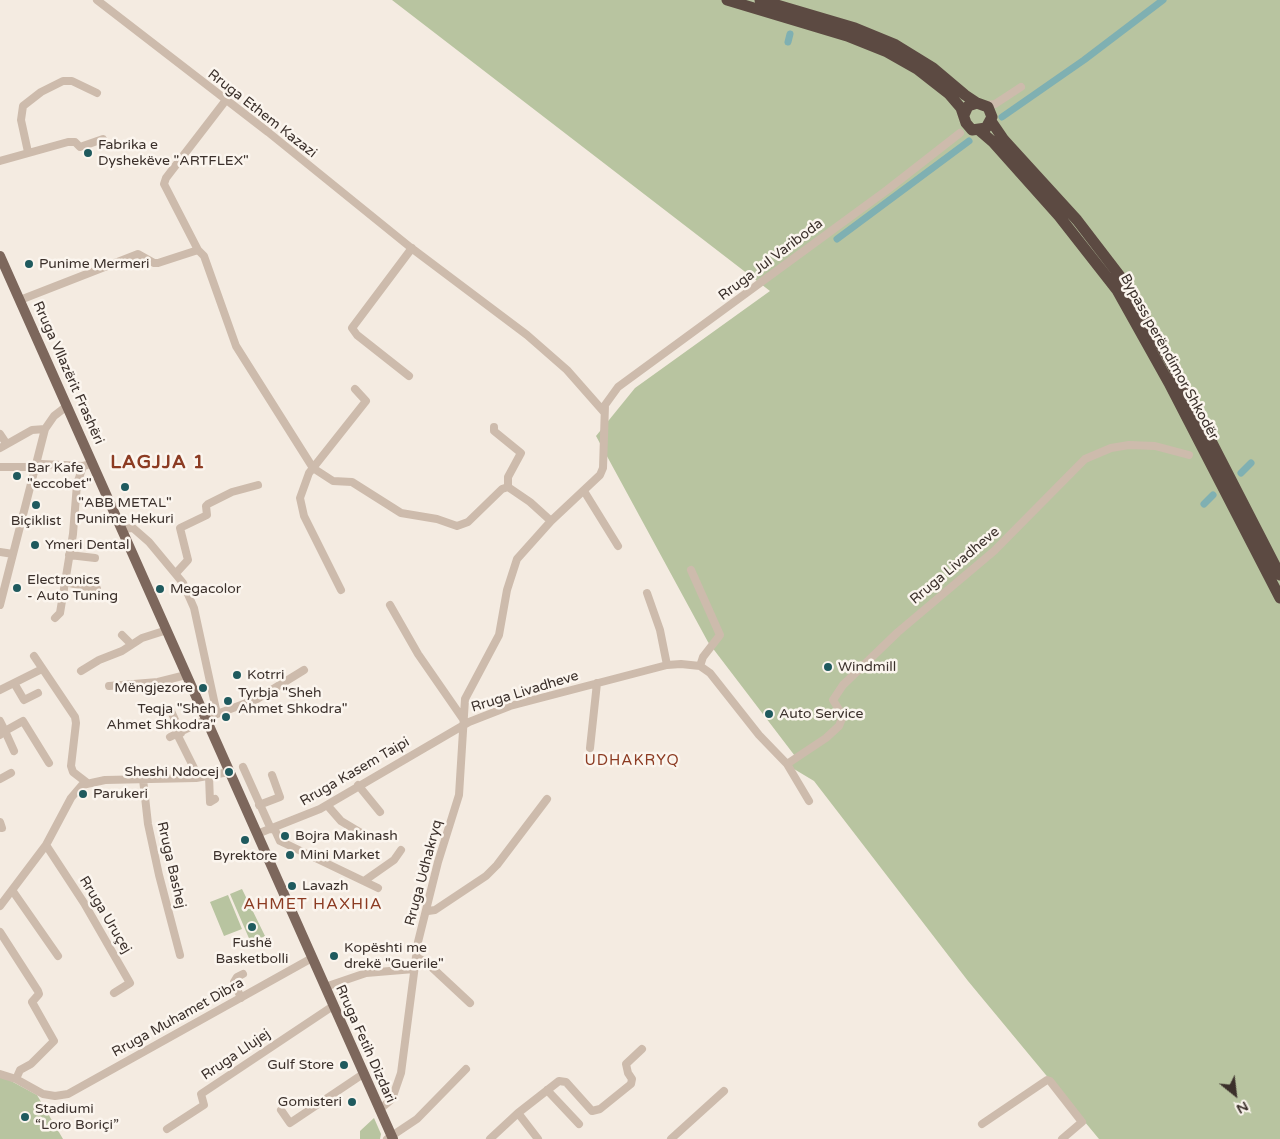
<!DOCTYPE html>
<meta charset="utf-8">
<style>
body{margin:0}
#map{position:relative;width:1280px;height:1139px;overflow:hidden;background:#f4ebe1;font-family:"Varela Round",sans-serif}
canvas{display:block}
.north{position:absolute;left:1210px;top:1069px;width:50px;height:50px;-webkit-text-stroke:4px #fbf5ee;paint-order:stroke;rotate:151deg;font-size:14px;font-weight:700;line-height:20px;text-align:center;color:#3b302b}
.north::after{content:'';display:block;margin:auto;width:18px;height:22px;background:#3b302b;clip-path:polygon(50% 0,100% 100%,50% 72%,0 100%)}
</style>
<div id="map">
<canvas width="1280" height="1139"></canvas>
<div class="north">N</div>
</div>
<script>
const context = document.querySelector('canvas').getContext('2d');
context.lineJoin = 'round';
function fill(path, color) { context.fillStyle = color; context.fill(path, 'evenodd'); }
const toPath = rows => new Path2D(rows.map(r => 'M' + r).join(''));
function stroke(path, color, width, dash) { context.strokeStyle = color; context.lineWidth = width; context.lineCap = dash ? 'butt' : 'round'; context.setLineDash(dash || []); context.stroke(path); }
function drawText(font, color, halo, rows, align = 'center') {
  context.font = font + ' "Varela Round",sans-serif'; context.lineWidth = 5; context.setLineDash([]); context.textBaseline = 'middle'; context.strokeStyle = halo; context.fillStyle = color; for (const [text, x, y, turn = 0] of rows) {
    context.save(); context.translate(x, y); context.rotate((+turn || 0) * Math.PI / 180); context.textAlign = isNaN(turn) ? turn : align; if (halo) context.strokeText(text, 0, 0); context.fillText(text, 0, 0); context.restore();
  }
}
fill(toPath([
 [392,0,1280,0,1280,1139,1099,1139,968,981,814,781,789,766,798,760,708,642,596,436,635,388,770,291],
 [242,889,265,936,251,943,230,894],
 [228,895,242,929,224,936,210,902],
 [0,1075,37,1095,63,1139,0,1139],
 [374,1118,381,1134,380,1139,360,1139,360,1131]
]), '#b8c4a0');
stroke(toPath([
 [788,42,790,34],
 [1002,117,1084,60,1163,0],
 [837,239,969,141],
 [1241,473,1251,463],
 [1204,504,1213,495]
]), '#7fb0b2', 7);
stroke(toPath([
 [97,0,268,132,410,247,527,335,567,370,604,412],
 [226,100,166,178,164,184,198,250,204,256,236,346,313,468,333,481,352,482,401,513,437,519,457,526,468,522,502,489,508,487,530,502,551,521],
 [985,105,995,104,1021,87],
 [28,152,21,120,23,106,41,92,63,81,72,81,97,93],
 [0,161,68,142,75,142,80,147,103,139],
 [20,300,138,254,154,263,158,263,198,250],
 [409,376,357,335,352,328,412,248],
 [494,427,494,431,521,453,508,477,508,487],
 [0,434,6,443],
 [0,448,32,430,45,429],
 [0,467,28,467,42,464,83,466,87,465],
 [584,491,618,546],
 [122,529,133,528,149,542,183,583,194,608,217,714],
 [0,552,13,554],
 [69,555,95,558],
 [691,570,720,635,703,657,700,666],
 [177,572,188,560,180,528,207,515,206,506,208,504,232,492,258,485],
 [65,582,97,589],
 [341,590,304,516,300,498,309,473,366,401,355,389],
 [647,593,660,630,667,665],
 [0,605,45,429,54,416,67,406],
 [390,605,418,654,463,719],
 [55,618,60,613,73,534,77,484,83,466],
 [122,635,131,644],
 [34,656,75,717,76,723,71,766,73,772,86,782],
 [81,671,99,660,122,651,142,638,167,630],
 [14,683,24,700,38,693],
 [109,686,158,682,186,675],
 [0,690,42,669],
 [170,709,181,733],
 [0,721,5,731,0,735],
 [177,734,196,772,196,778],
 [170,737,217,714,257,699,304,670],
 [590,748,597,683],
 [14,751,5,731,23,721,49,763],
 [787,764,826,738,839,726,843,716,833,700,843,685,898,632,994,551,1085,459,1111,448,1129,445,1155,446,1189,455],
 [243,767,271,829],
 [209,776,210,802,215,799],
 [0,779,11,773],
 [143,779,148,824,159,875,180,955],
 [358,785,380,812],
 [259,805,280,797,272,775],
 [327,805,341,821,361,833],
 [0,822,2,828],
 [274,828,280,841,378,888],
 [257,834,320,809,469,722,510,706,667,665,681,664,700,666,710,673,759,735,787,764,809,801],
 [46,845,84,903,130,983,114,993],
 [364,881,394,860,401,850],
 [12,890,58,956],
 [0,906,46,845,71,798,82,785,105,780,196,778,229,772],
 [428,911,435,910,486,876,497,865,547,799],
 [0,932,38,991,39,994,32,1002,54,1041,31,1064,20,1070,16,1079],
 [416,957,426,962,470,1003],
 [325,987,366,973,414,969],
 [241,998,234,982,237,977,243,974],
 [0,1074,16,1079,43,1094,55,1096,68,1094,312,958],
 [547,1090,579,1124],
 [281,1110,290,1123,363,1074],
 [379,1110,392,1099,401,1073,418,942,438,862,459,795,465,699,499,635,507,590,517,559,551,521,600,475,603,468,605,405,618,387,887,190,960,133],
 [518,1113,538,1139],
 [982,1124,1047,1080,1050,1081,1082,1122,1062,1139],
 [167,1129,204,1105,201,1094,333,1006],
 [387,1139,417,1119,466,1069],
 [490,1139,518,1113,559,1081,566,1082,592,1111,600,1109,631,1084,632,1079,628,1073,626,1064,642,1049],
 [671,1139,724,1091]
]), '#cdbbac', 8);
stroke(toPath([
 [0,256,393,1139]
]), '#7d675c', 10);
stroke(toPath([
 [727,0,847,36,887,52,917,69,949,94,961,108,966,123,972,130,986,128,992,117,988,107,977,103,968,106,964,115],
 [760,0,855,28,894,44,933,68,965,95,977,103],
 [991,121,1004,140,1077,220,1123,280,1172,365,1280,575],
 [979,130,993,142,1059,216,1117,290,1169,383,1280,598]
]), '#5c4a42', 11);
for (const [x, y, r, color] of [
 [88,153,5,"#1f5a5e"],
 [29,264,5,"#1f5a5e"],
 [17,476,5,"#1f5a5e"],
 [125,487,5,"#1f5a5e"],
 [36,505,5,"#1f5a5e"],
 [35,545,5,"#1f5a5e"],
 [17,588,5,"#1f5a5e"],
 [160,589,5,"#1f5a5e"],
 [828,667,5,"#1f5a5e"],
 [237,675,5,"#1f5a5e"],
 [203,688,5,"#1f5a5e"],
 [228,701,5,"#1f5a5e"],
 [769,714,5,"#1f5a5e"],
 [226,717,5,"#1f5a5e"],
 [229,772,5,"#1f5a5e"],
 [83,794,5,"#1f5a5e"],
 [285,836,5,"#1f5a5e"],
 [245,840,5,"#1f5a5e"],
 [290,855,5,"#1f5a5e"],
 [292,886,5,"#1f5a5e"],
 [252,927,5,"#1f5a5e"],
 [334,956,5,"#1f5a5e"],
 [344,1065,5,"#1f5a5e"],
 [352,1102,5,"#1f5a5e"],
 [25,1117,5,"#1f5a5e"]
]) { const dot = new Path2D(); dot.arc(x, y, r, 0, 2 * Math.PI); context.fillStyle = color; context.fill(dot); stroke(dot, '#fbf5ee', 2); }
drawText('14px', '#3b302b', '#fbf5ee', [
 ["Rruga Ethem Kazazi",262,114,38],
 ["Rruga Jul Variboda",771,260,-37],
 ["Bypass perëndimor Shkodër",1169,357,61],
 ["Rruga Vllazërit Frashëri",68,373,66],
 ["Rruga Livadheve",955,566,-40],
 ["Rruga Livadheve",525,692,-17],
 ["Rruga Kasem Taipi",355,772,-30],
 ["Rruga Bashej",171,865,77],
 ["Rruga Udhakryq",424,873,-75],
 ["Rruga Uruçej",105,915,59],
 ["Rruga Muhamet Dibra",178,1018,-29],
 ["Rruga Fetih Dizdari",365,1044,66],
 ["Rruga Llujej",236,1055,-34]
]);
drawText('14px', '#3b302b', '#fbf5ee', [
 ["Fabrika e",98,145],
 ["Dyshekëve \"ARTFLEX\"",98,161],
 ["Punime Mermeri",39,264],
 ["Bar Kafe",27,468],
 ["\"eccobet\"",27,484],
 ["\"ABB METAL\"",125,503,"center"],
 ["Punime Hekuri",125,519,"center"],
 ["Biçiklist",36,521,"center"],
 ["Ymeri Dental",45,545],
 ["Electronics",27,580],
 ["- Auto Tuning",27,596],
 ["Megacolor",170,589],
 ["Windmill",838,667],
 ["Kotrri",247,675],
 ["Mëngjezore",193,688,"right"],
 ["Tyrbja \"Sheh",238,693],
 ["Ahmet Shkodra\"",238,709],
 ["Teqja \"Sheh",216,709,"right"],
 ["Ahmet Shkodra\"",216,725,"right"],
 ["Auto Service",779,714],
 ["Sheshi Ndocej",219,772,"right"],
 ["Parukeri",93,794],
 ["Bojra Makinash",295,836],
 ["Mini Market",300,855],
 ["Byrektore",245,856,"center"],
 ["Lavazh",302,886],
 ["Fushë",252,943,"center"],
 ["Basketbolli",252,959,"center"],
 ["Kopështi me",344,948],
 ["drekë \"Guerile\"",344,964],
 ["Gulf Store",334,1065,"right"],
 ["Gomisteri",342,1102,"right"],
 ["Stadiumi",35,1109],
 ["“Loro Boriçi”",35,1125]
], 'left');
context.letterSpacing = '1px';
drawText('15px', '#8c3b22', '#fbf5ee', [
 ["UDHAKRYQ",632,761]
]);
context.letterSpacing = '0px';
context.letterSpacing = '1px';
drawText('16px', '#8c3b22', '#fbf5ee', [
 ["AHMET HAXHIA",313,905]
]);
context.letterSpacing = '0px';
context.letterSpacing = '1px';
drawText('bold 19px', '#8c3b22', '#fbf5ee', [
 ["LAGJJA 1",158,463]
]);
context.letterSpacing = '0px';
</script>
